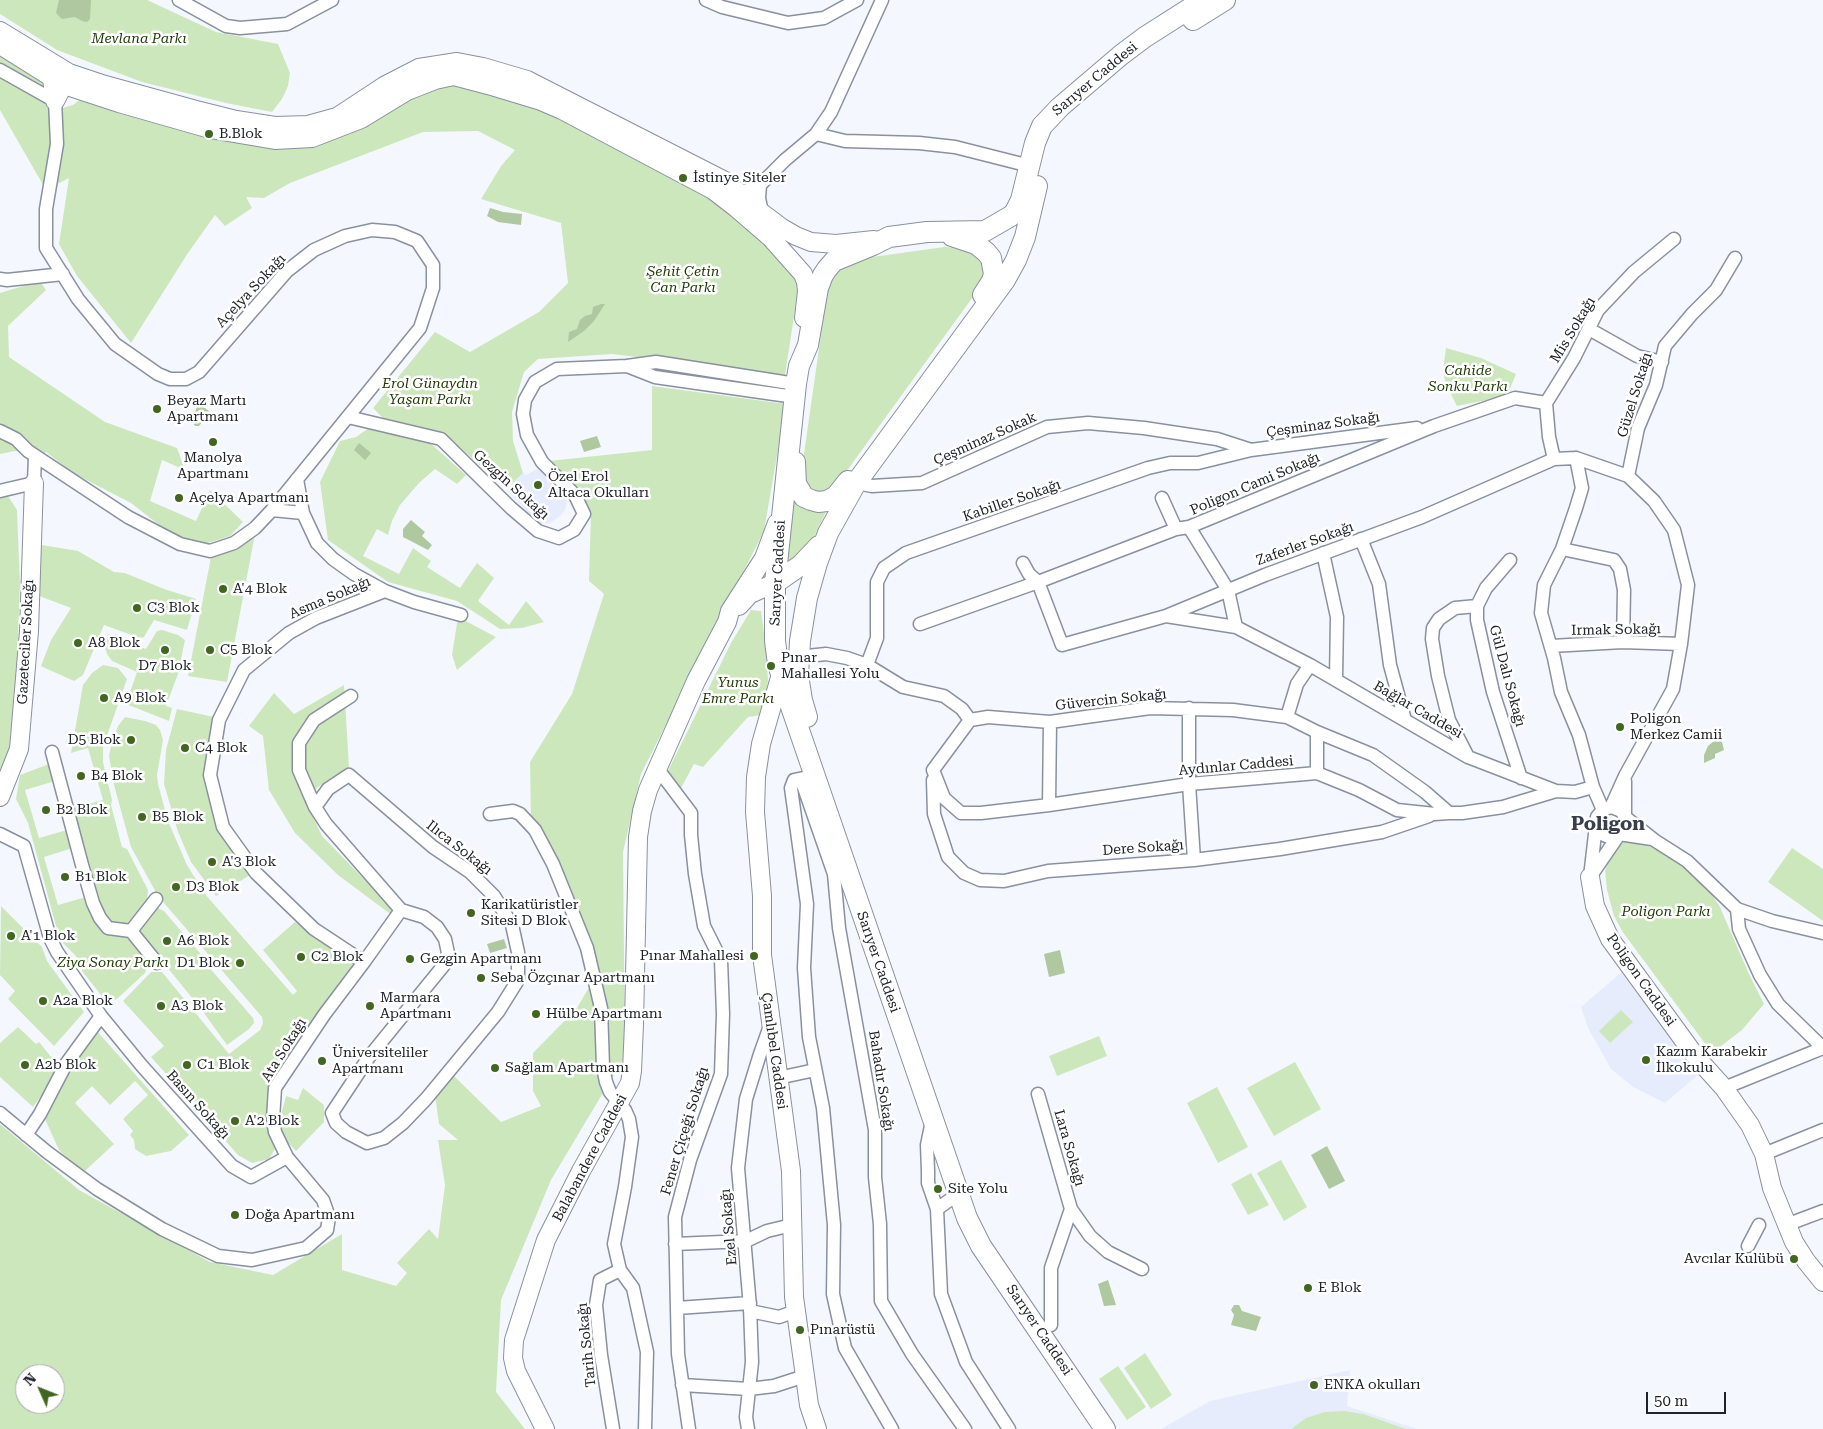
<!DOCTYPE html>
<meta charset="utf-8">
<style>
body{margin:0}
#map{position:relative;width:1823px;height:1429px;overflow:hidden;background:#f4f8fe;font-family:"Roboto Serif",serif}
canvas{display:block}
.north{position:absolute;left:15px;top:1364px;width:50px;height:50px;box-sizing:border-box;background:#fff;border:1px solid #a6a7a9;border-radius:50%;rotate:314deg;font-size:14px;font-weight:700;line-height:20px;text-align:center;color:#202329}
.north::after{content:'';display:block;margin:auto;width:18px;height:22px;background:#416620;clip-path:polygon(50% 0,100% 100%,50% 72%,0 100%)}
.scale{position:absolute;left:1646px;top:1392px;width:80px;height:22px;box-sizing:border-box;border:2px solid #202329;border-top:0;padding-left:6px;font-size:15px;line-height:18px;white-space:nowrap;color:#202329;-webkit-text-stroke:4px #fff;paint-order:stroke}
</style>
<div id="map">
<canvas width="1823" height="1429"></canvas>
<div class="north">N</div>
<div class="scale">50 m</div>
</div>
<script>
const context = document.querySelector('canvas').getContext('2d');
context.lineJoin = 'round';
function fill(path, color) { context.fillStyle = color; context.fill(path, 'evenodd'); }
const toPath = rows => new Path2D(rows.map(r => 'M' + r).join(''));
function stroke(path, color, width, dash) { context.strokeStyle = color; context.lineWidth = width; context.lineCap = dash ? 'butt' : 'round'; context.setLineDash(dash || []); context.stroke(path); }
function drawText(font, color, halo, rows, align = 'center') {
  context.font = font + ' "Roboto Serif",serif'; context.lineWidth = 5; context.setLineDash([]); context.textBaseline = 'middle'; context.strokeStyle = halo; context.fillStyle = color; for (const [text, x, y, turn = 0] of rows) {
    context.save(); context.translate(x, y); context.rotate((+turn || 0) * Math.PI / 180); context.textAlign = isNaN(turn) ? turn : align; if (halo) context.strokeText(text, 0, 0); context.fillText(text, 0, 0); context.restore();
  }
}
fill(toPath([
 [544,465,567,500,565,510,560,516,550,523,539,524,506,489,523,473,526,475],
 [1624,970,1703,1071,1665,1103,1633,1087,1611,1069,1588,1028,1581,1007],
 [1350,1370,1347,1406,1417,1429,1161,1429,1210,1401]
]), '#e6ecfb');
fill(toPath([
 [0,0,147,0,216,32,278,44,290,73,288,86,282,99,272,112,226,103,142,82,57,50,0,14],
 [0,48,40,73,51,111,73,105,86,95,339,136,384,116,422,92,438,86,479,86,545,106,719,200,793,274,799,284,785,375,612,354,538,359,524,372,512,412,513,441,523,473,506,489,443,432,383,418,373,408,435,332,470,352,539,312,568,283,561,223,481,199,501,166,515,150,478,131,423,132,290,183,264,198,246,197,252,208,225,226,215,215,188,253,131,343,77,276,59,244,69,178,46,190,0,110],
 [944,247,966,248,983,261,986,270,983,283,838,483,828,493,814,493,806,483,803,461,828,285,834,273,865,258],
 [40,281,46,290,8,326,9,357,105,422,177,448,185,470,162,460,150,501,196,521,210,490,243,522,230,536,205,544,171,534,131,503,73,473,46,452,38,455,15,451,0,454,0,293],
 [1446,348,1481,358,1516,374,1507,396,1457,406,1446,385,1443,371],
 [652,386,786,404,764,531,641,774,623,852,625,1056,551,1180,501,1300,496,1392,525,1429,0,1429,0,1124,79,1190,210,1262,273,1275,342,1234,342,1270,396,1286,407,1273,397,1263,429,1229,438,1239,445,1185,438,1140,458,1140,439,1124,435,1095,452,1074,501,1122,541,1106,533,1091,533,1053,577,1008,592,982,585,948,531,828,530,762,572,694,604,594,589,581,591,511,549,461,652,450],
 [25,1374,55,1374,55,1404,25,1404],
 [369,428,429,442,466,475,457,484,435,469,419,483,400,505,392,521,388,535,377,529,363,556,399,574,413,548,431,561,427,567,460,588,477,563,494,578,478,601,509,625,526,601,544,622,522,628,500,629,457,601,388,582,328,540,320,482,340,441,356,437],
 [792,495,801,506,808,510,816,512,826,512,813,539,801,554,785,566],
 [8,496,17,510,20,584,17,663,9,751,0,777,0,497],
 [255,534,227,682,188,676,212,552],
 [36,544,78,551,114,572,125,573,164,589,196,599,187,630,154,620,144,637,140,638,104,625,83,675,74,681,45,668,41,666,51,640,71,608,34,594],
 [751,610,761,611,764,633,768,679,766,698,762,715,748,717,703,767,694,764,681,788,666,775,731,643],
 [458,617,496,637,457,670,452,655],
 [162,630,178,635,185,640,178,674,166,706,172,708,169,721,126,704,137,672,112,661,107,654,104,644,108,634,146,649,157,631],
 [103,665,118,668,127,679,103,747,103,762,112,800,111,805,122,847,127,849,148,890,147,902,127,925,112,925,102,916,83,855,86,853,83,841,78,839,70,809,103,800,88,748,71,753,83,685,92,673],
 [344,685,349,767,318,787,305,800,322,836,396,912,393,916,338,875,295,833,269,790,263,736,249,726,274,693,294,714],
 [177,709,214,717,206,774,213,816,226,841,250,875,216,896,191,862,178,832,164,784,166,750],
 [125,717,145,721,156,725,160,730,163,740,157,775,158,784,168,821,187,865,205,894,293,995,297,991,263,950,295,922,357,964,270,1089,271,1124,275,1149,269,1159,252,1163,238,1155,151,1057,164,1046,123,1001,151,972,162,972,229,1054,260,1030,263,1023,262,1017,158,896,131,847,114,785,109,756,112,742,118,726],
 [49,764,55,781,25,790,39,838,67,830,76,847,44,857,58,905,86,897,93,914,130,936,149,961,145,973,118,998,108,1004,82,971,81,964,75,955,62,942,58,933,28,823,16,799,20,775],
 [1637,840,1678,860,1700,878,1719,905,1749,974,1764,1004,1742,1030,1712,1053,1622,931,1614,916,1607,890,1605,871,1610,857,1618,846,1626,841],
 [1792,848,1823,869,1823,921,1768,882],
 [1,906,42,947,47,961,84,1012,54,1046,8,999,15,991,0,975],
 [154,906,164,911,205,959,208,966,253,1018,254,1023,249,1029,227,1045,201,1009,137,930],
 [1621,1010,1633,1022,1610,1043,1599,1031],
 [18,1027,36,1044,39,1042,61,1069,33,1107,0,1077,0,1043],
 [96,1030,189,1135,171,1151,146,1156,135,1149,134,1140,130,1135,133,1131,123,1119,148,1095,135,1081,110,1105,92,1086,75,1103,114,1144,85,1171,71,1163,59,1150,44,1117,69,1069],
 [1099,1036,1107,1056,1057,1076,1049,1056],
 [1295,1062,1321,1109,1274,1136,1247,1088],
 [1217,1087,1248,1147,1218,1163,1187,1103],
 [303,1088,324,1105,324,1122,296,1151,281,1135,280,1119,286,1096,298,1100],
 [1281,1160,1307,1207,1284,1221,1257,1173],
 [1251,1173,1269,1205,1248,1215,1231,1184],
 [1145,1353,1172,1395,1151,1409,1124,1368],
 [1118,1366,1146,1407,1127,1420,1099,1379],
 [1345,1411,1363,1414,1406,1429,1291,1429,1306,1418,1325,1412]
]), '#cde7bd');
fill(toPath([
 [59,0,91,0,90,19,87,22,82,21,75,17,62,19,56,13],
 [490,208,503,212,522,214,521,225,498,222,487,216],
 [601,304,605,304,594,321,584,331,568,342,569,332,577,329,580,320,585,316,592,314,593,307],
 [202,406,209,411,208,415,199,426,195,426,193,423,195,412,197,407],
 [597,436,601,447,584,452,580,441],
 [359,443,371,453,365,460,354,450],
 [411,520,425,532,422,536,432,545,428,550,403,537,403,529],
 [1721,738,1724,750,1715,754,1715,758,1704,763,1704,755,1708,746,1715,740],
 [504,939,507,948,490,953,487,944],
 [1060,950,1065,973,1049,977,1044,954],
 [1327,1146,1345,1181,1329,1189,1311,1155],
 [1108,1280,1116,1305,1104,1306,1098,1284],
 [1234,1305,1239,1305,1242,1311,1261,1317,1256,1331,1231,1325,1234,1315,1231,1310]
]), '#afc89f');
const street = toPath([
 [179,0,226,26,240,28,287,24,332,0],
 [706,0,722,7,788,23,824,18,857,0],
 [0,70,55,101,57,144,46,209,46,248,78,299,115,344,158,374,170,379,186,379,199,372,287,271,314,250,345,236,372,230,395,232,417,241,433,265,433,288,420,328,272,510,255,528,234,543,210,551,180,544,128,517,28,451,16,439,0,431],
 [816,134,845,141,919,143,955,147,1030,166],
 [760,185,785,160,816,134,831,112,882,0],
 [740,193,760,185,759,198,762,213],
 [0,279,7,280,63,274],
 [1589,329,1637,356,1662,362],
 [795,397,655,377,627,366,656,362,796,384],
 [348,417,441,439,511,508,538,531,559,538,574,530,584,514,575,495,542,462,527,435,523,414,525,400,535,382,557,369,627,366],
 [1576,458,1582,488,1576,508,1562,549,1544,585,1541,613,1554,658,1561,692,1579,735,1593,787,1603,810],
 [1554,459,1549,437,1546,403,1574,358,1598,310,1634,272,1674,239],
 [1628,476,1638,428,1656,385,1665,346,1692,314,1716,290,1735,258],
 [297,479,303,513],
 [856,483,872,486,922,483,1047,427,1088,423,1144,428,1217,439,1251,450,1417,428],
 [0,491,34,483,35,456],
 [1162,498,1176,529],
 [272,510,303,513,317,543,333,559,354,574,385,591,414,602,461,615],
 [1189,527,1228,590,1236,627],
 [1361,539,1379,584,1390,665,1405,720],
 [1562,549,1614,560,1620,569,1624,590,1623,642],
 [1323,553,1337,617,1336,680],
 [1510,560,1486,588,1477,606,1477,620,1493,692,1521,778],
 [1023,563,1029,574,1038,582,1062,645,1166,616,1265,575,1422,517,1554,459,1576,458,1628,476,1654,501,1674,530,1688,585,1681,644,1673,689,1625,776,1611,807],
 [1166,616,1236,627,1310,665,1468,757,1556,791,1575,792,1593,787],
 [920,624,1038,582,1176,529,1189,527,1434,426,1515,398,1546,403],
 [1551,646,1623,642,1681,644],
 [798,657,826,654,847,658,867,665,903,687,944,696,962,709,970,720],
 [867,665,877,638,877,582,884,568,906,553,1148,468,1170,463,1198,463,1251,450],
 [351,696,314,720,299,743,299,770,315,807,326,824,401,910],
 [1189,708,1189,784,1194,860],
 [1287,717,1297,684,1310,665],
 [970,720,988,717,1050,722,1150,708,1233,710,1287,717,1317,732,1373,755,1425,792,1449,813],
 [1317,732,1317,773],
 [52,752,82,865,93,903,100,918,108,928,131,931,156,899],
 [1468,757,1449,720,1438,676,1432,639,1433,628,1439,619,1455,608,1477,606],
 [657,768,691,813,691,835,695,874,704,926,721,960,723,1014,721,1074,690,1160,675,1217,678,1354,689,1429],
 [933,770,944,798,961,813,981,813,1049,805,1189,784,1317,773,1359,790,1397,810,1435,814,1449,813,1462,813,1503,807,1556,791],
 [933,770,970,720],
 [813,776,794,780,791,788,807,904,804,968,809,1037,823,1108,834,1225,833,1294,845,1348,892,1429],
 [801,779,834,874,839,928,875,1130,875,1177,880,1224,881,1301,912,1354,965,1429],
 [933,780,934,814,948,857,964,873,980,880,1004,881,1048,871,1194,860,1280,849,1382,832,1429,816],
 [1625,781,1625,817,1654,840,1687,861,1737,909,1772,921,1823,933],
 [1049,805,1050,722],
 [315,807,328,789,349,775,433,847,470,872,494,896,512,925,518,952,518,980,498,1012,426,1099,403,1123,384,1138,367,1143,346,1132,336,1123,332,1113,369,1057,444,965,448,953,445,939,437,927,424,917,401,910],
 [1611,807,1619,810,1623,813,1626,822,1625,826,1590,877,1597,817,1603,810,1611,807],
 [490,814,513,811,520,814,535,830,553,864,587,948,601,1008,603,1067,606,1082,610,1092,625,1110,629,1119,632,1137,625,1187,614,1244,620,1270,633,1288,647,1352,645,1429],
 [1597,827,1602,834,1606,836,1611,837,1619,834,1652,839],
 [0,834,24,846,50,938,57,952,101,1016,142,1066,232,1166,251,1177,287,1157],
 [131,931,157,963],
 [364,962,314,929,256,873,223,827,210,775,219,720,244,670,289,633,316,618,385,591],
 [778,1078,815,1070],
 [1724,1088,1823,1048,1778,1004,1760,975,1739,929,1737,909],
 [1038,1094,1071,1209,1051,1268,1051,1325],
 [0,1113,47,1152,97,1189,162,1229,218,1256,252,1260,306,1248,327,1230,329,1217,323,1200,287,1157,275,1132,273,1119,275,1088,324,1015,364,962,401,910],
 [932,1121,927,1145,928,1171,928,1183,937,1209,941,1294,966,1362,1009,1429],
 [26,1135,40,1114,66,1064,101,1016],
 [1764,1154,1823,1130],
 [937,1209,958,1194],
 [1071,1209,1090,1236,1108,1252,1142,1269],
 [1786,1225,1823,1211],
 [675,1244,746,1241,767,1231,792,1225],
 [1748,1246,1759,1225],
 [677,1308,750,1303],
 [750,1311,779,1317,796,1311],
 [682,1385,749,1389,774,1386,805,1376],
 [613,1429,601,1355,596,1305,600,1280,620,1270],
 [748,1429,746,1417,752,1362,750,1307,738,1168,746,1099,760,1054,770,1026]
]);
const secondary = toPath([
 [0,31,69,73,105,85,196,110,236,120,275,126,308,125,337,117,384,86,419,68,457,62,483,67,527,80,725,181,762,213,782,228,796,236,811,242,836,244,874,240],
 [0,45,64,85,119,103,210,129,275,140,312,138,361,119,407,91,435,80,454,76,488,85,541,101,562,110,713,190,735,207,771,238,803,274,806,282,807,291,804,318],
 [55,72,52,79,55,101,69,74],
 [739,606,750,594,775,583],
 [781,674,761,744,756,777,755,812,762,896,762,955,791,1171,794,1297,809,1405,817,1429],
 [0,797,19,749,29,631,34,483],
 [1590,877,1595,906,1610,939,1696,1057,1724,1088,1750,1125,1764,1154,1772,1188,1794,1242,1806,1261,1823,1282],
 [545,1429,516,1371,513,1358,514,1340,546,1240,581,1171,630,1083,632,1071,634,1024,638,837,642,811,648,790,696,681,727,622,730,611,764,558,777,523]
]);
const primary = toPath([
 [1193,20,1225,0],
 [952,236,976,244,986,252,991,258,994,274,992,281,983,295],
 [795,462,796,484,804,497,811,500,818,502,827,501,836,496,848,481],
 [775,583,801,565,819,546],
 [807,717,802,700,798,675,800,641,807,598,817,563,828,533,856,483,1005,280,1016,260,1025,237,1037,186],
 [1105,1429,981,1246,967,1218,788,698,778,664,775,641,775,583,796,384,799,366,808,345,818,288,823,275,827,269,834,261,873,245,889,237,927,232,985,231,1011,216,1015,212,1021,200,1035,143,1042,126,1060,107,1121,55,1145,37,1203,0]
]);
stroke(street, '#89909f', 15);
stroke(secondary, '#89909f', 20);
stroke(primary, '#89909f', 22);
stroke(street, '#fff', 12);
stroke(secondary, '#fff', 18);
stroke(primary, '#fff', 20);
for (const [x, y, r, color] of [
 [209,134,5,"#416620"],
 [683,178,5,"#416620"],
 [157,409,5,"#416620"],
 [213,442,5,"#416620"],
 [538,485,5,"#416620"],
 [179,498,5,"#416620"],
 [223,589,5,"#416620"],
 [137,608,5,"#416620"],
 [78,643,5,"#416620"],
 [165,650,5,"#416620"],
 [210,650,5,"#416620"],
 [771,666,5,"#416620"],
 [104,698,5,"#416620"],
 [1620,727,5,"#416620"],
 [131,740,5,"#416620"],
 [185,748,5,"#416620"],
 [81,776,5,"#416620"],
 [46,810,5,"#416620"],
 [142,817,5,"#416620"],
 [212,862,5,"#416620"],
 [65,877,5,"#416620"],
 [176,887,5,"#416620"],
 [471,913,5,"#416620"],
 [11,936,5,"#416620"],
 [167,941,5,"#416620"],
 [754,956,5,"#416620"],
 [301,957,5,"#416620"],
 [410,959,5,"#416620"],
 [240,963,5,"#416620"],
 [481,978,5,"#416620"],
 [43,1001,5,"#416620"],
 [161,1006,5,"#416620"],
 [370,1006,5,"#416620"],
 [536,1014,5,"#416620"],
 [1646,1060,5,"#416620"],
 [322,1061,5,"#416620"],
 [25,1065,5,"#416620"],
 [187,1065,5,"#416620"],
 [495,1068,5,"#416620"],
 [235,1121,5,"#416620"],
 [938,1189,5,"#416620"],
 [235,1215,5,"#416620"],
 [1794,1259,5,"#416620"],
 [1308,1288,5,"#416620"],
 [800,1330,5,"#416620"],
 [1314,1385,5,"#416620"]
]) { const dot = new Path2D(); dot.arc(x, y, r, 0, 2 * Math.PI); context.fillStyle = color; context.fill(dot); stroke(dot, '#fff', 2); }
drawText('italic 14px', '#1d3b00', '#fff', [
 ["Mevlana Parkı",139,39],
 ["Şehit Çetin",683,272],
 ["Can Parkı",683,288],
 ["Cahide",1468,371],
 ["Sonku Parkı",1468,387],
 ["Erol Günaydın",430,384],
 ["Yaşam Parkı",430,400],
 ["Yunus",738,683],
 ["Emre Parkı",738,699],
 ["Poligon Parkı",1666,912],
 ["Ziya Sonay Parkı",113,963]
]);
drawText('14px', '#202329', '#fff', [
 ["Sarıyer Caddesi",1095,79,-40],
 ["Açelya Sokağı",251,291,-47],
 ["Mis Sokağı",1573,330,-59],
 ["Güzel Sokağı",1635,395,-73],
 ["Çeşminaz Sokağı",1323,425,-8],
 ["Çeşminaz Sokak",985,439,-24],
 ["Poligon Cami Sokağı",1255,484,-23],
 ["Gezgin Sokağı",511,485,42],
 ["Kabiller Sokağı",1012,501,-19],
 ["Zaferler Sokağı",1305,544,-20],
 ["Sarıyer Caddesi",778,573,-87],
 ["Asma Sokağı",330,598,-23],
 ["Irmak Sokağı",1616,630,-1],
 ["Gazeteciler Sokağı",26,642,-87],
 ["Gül Dalı Sokağı",1507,676,75],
 ["Güvercin Sokağı",1111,700,-6],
 ["Bağlar Caddesi",1418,710,30],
 ["Aydınlar Caddesi",1236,766,-5],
 ["Ilıca Sokağı",459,848,38],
 ["Dere Sokağı",1143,848,-4],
 ["Sarıyer Caddesi",878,962,71],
 ["Poligon Caddesi",1641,980,55],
 ["Ata Sokağı",284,1050,-58],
 ["Çamlıbel Caddesi",774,1051,82],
 ["Bahadır Sokağı",881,1081,81],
 ["Basın Sokağı",198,1105,48],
 ["Fener Çiçeği Sokağı",685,1131,-73],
 ["Lara Sokağı",1069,1148,74],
 ["Balabandere Caddesi",590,1158,-62],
 ["Ezel Sokağı",729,1227,-95],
 ["Sarıyer Caddesi",1039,1330,56],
 ["Tarih Sokağı",587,1345,-96]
]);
drawText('14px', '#202329', '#fff', [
 ["B.Blok",219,134],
 ["İstinye Siteler",693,178],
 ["Beyaz Martı",167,401],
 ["Apartmanı",167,417],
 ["Manolya",213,458,"center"],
 ["Apartmanı",213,474,"center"],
 ["Özel Erol",548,477],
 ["Altaca Okulları",548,493],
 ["Açelya Apartmanı",189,498],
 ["A'4 Blok",233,589],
 ["C3 Blok",147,608],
 ["A8 Blok",88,643],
 ["C5 Blok",220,650],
 ["Pınar",781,658],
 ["Mahallesi Yolu",781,674],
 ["D7 Blok",165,666,"center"],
 ["A9 Blok",114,698],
 ["Poligon",1630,719],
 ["Merkez Camii",1630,735],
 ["D5 Blok",121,740,"right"],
 ["C4 Blok",195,748],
 ["B4 Blok",91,776],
 ["B2 Blok",56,810],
 ["B5 Blok",152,817],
 ["A'3 Blok",222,862],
 ["B1 Blok",75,877],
 ["D3 Blok",186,887],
 ["Karikatüristler",481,905],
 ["Sitesi D Blok",481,921],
 ["A'1 Blok",21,936],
 ["A6 Blok",177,941],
 ["Pınar Mahallesi",744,956,"right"],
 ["C2 Blok",311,957],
 ["Gezgin Apartmanı",420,959],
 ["D1 Blok",230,963,"right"],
 ["Seba Özçınar Apartmanı",491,978],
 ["Marmara",380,998],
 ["Apartmanı",380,1014],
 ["A2a Blok",53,1001],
 ["A3 Blok",171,1006],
 ["Hülbe Apartmanı",546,1014],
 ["Kazım Karabekir",1656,1052],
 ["İlkokulu",1656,1068],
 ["Üniversiteliler",332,1053],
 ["Apartmanı",332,1069],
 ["A2b Blok",35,1065],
 ["C1 Blok",197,1065],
 ["Sağlam Apartmanı",505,1068],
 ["A'2 Blok",245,1121],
 ["Site Yolu",948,1189],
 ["Doğa Apartmanı",245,1215],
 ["Avcılar Kulübü",1784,1259,"right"],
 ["E Blok",1318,1288],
 ["Pınarüstü",810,1330],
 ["ENKA okulları",1324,1385]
], 'left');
drawText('bold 19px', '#383e4c', '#fff', [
 ["Poligon",1608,824]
]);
</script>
